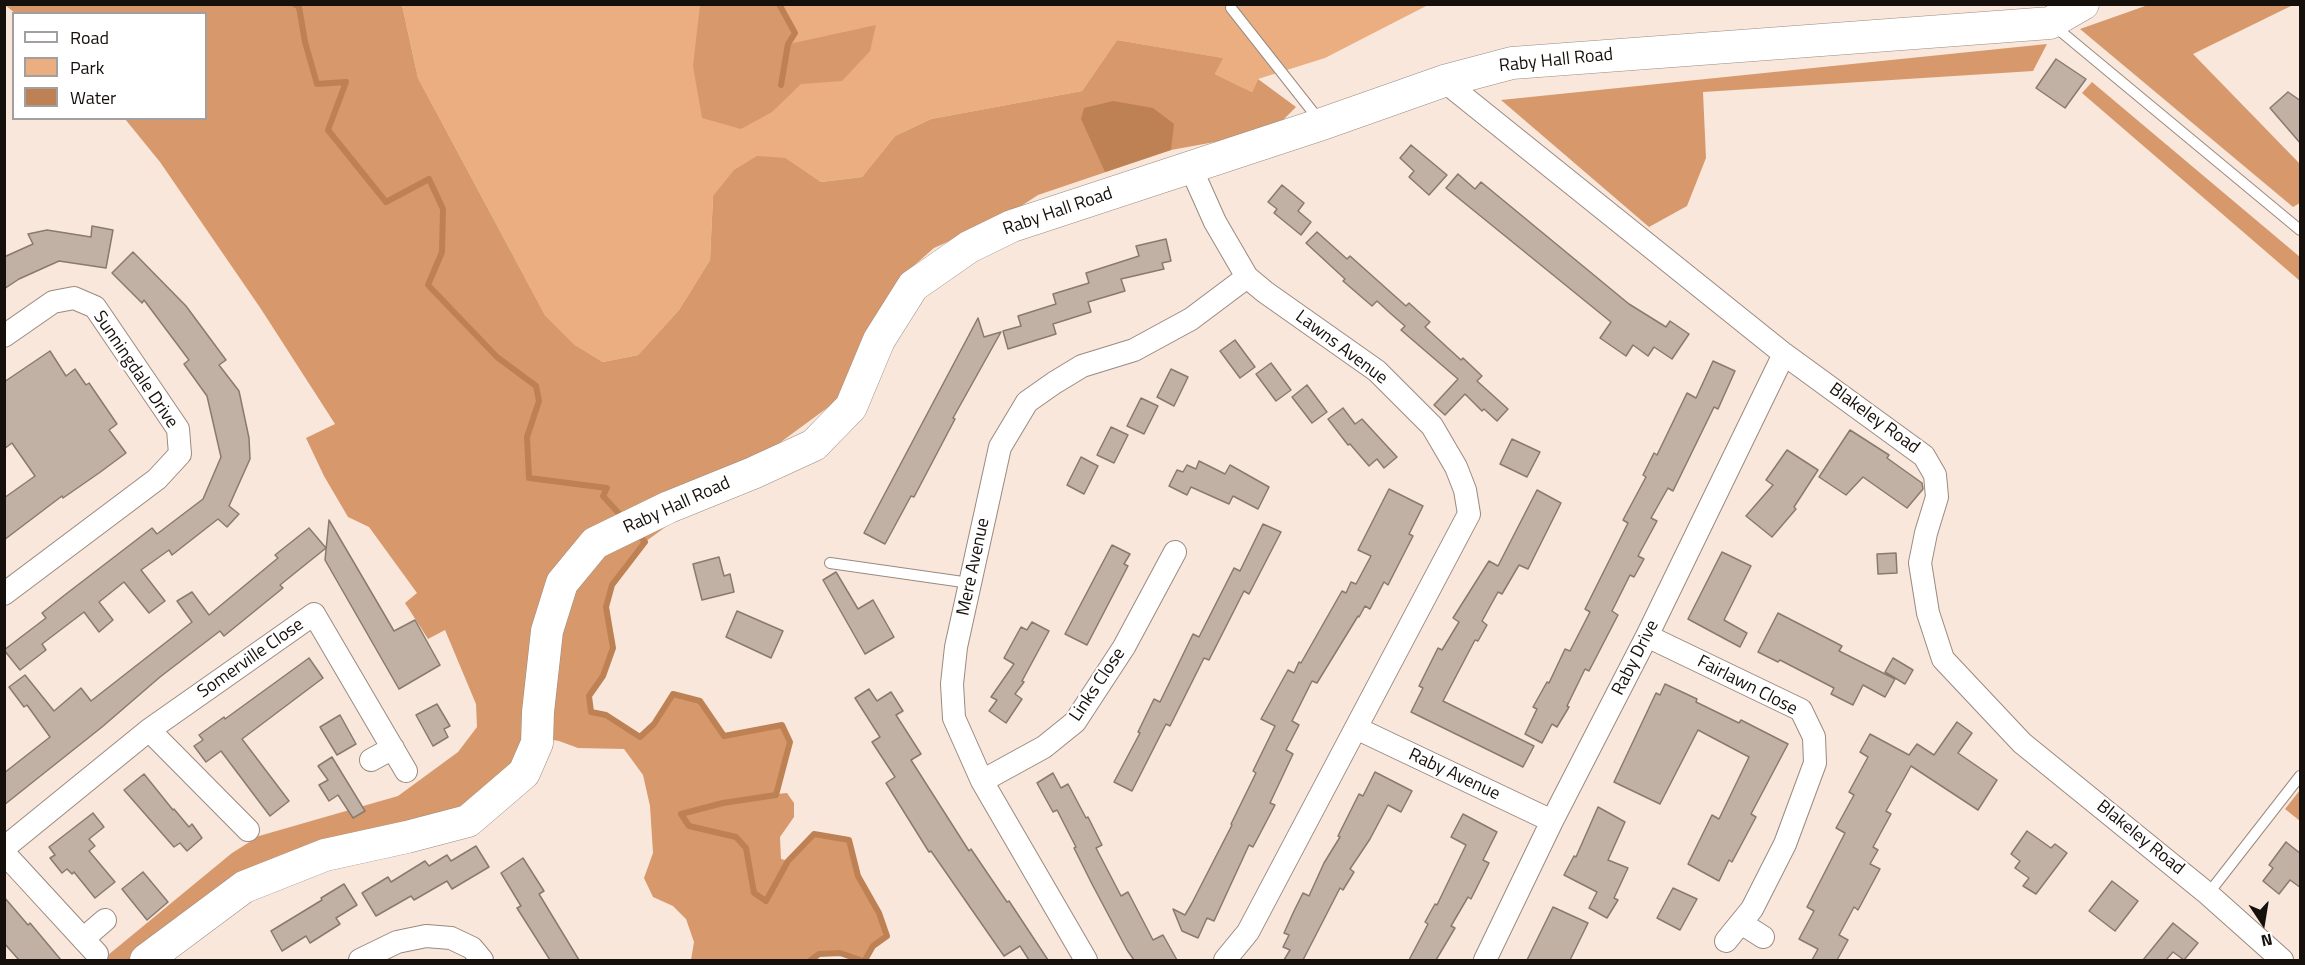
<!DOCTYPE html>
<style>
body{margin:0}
#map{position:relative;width:2305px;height:965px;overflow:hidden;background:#f9e7db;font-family:"Titillium Web",sans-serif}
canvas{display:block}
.frame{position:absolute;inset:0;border:6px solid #16100c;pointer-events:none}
.legend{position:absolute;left:12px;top:12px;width:195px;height:108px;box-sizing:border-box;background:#fff;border:2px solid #a29f9e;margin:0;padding:8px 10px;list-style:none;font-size:18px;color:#16100c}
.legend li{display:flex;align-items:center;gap:12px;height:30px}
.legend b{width:30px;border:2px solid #a29f9e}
.north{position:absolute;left:2233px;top:893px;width:60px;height:60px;-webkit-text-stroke:4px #fff;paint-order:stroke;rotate:168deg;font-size:16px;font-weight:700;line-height:24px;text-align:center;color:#16100c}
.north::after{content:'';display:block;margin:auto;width:21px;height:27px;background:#16100c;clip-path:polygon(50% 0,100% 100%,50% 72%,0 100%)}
</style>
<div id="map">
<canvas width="2305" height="965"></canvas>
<div class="frame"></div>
<ul class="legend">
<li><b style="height:8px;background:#fff"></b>Road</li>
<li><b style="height:16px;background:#ebae81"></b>Park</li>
<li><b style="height:16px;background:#bd8154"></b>Water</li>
</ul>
<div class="north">N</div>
</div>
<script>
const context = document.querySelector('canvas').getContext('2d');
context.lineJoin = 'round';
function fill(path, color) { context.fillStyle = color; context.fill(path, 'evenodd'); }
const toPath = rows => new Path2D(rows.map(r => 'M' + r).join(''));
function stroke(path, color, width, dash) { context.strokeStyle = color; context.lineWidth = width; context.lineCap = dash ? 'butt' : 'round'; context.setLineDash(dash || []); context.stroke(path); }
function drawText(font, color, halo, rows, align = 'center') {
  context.font = font + ' "Titillium Web",sans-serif'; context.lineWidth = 4.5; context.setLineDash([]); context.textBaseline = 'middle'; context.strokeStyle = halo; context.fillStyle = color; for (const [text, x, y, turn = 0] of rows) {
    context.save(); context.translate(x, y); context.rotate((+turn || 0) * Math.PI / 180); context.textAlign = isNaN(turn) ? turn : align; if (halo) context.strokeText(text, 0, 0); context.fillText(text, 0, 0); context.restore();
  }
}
fill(toPath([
 [402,5,1428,5,1325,58,1258,79,1252,92,1215,74,1222,58,1117,40,1082,91,931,119,895,136,862,177,821,182,786,158,713,196,710,260,679,310,638,355,603,362,575,345,545,315,418,78]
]), '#ebae81');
fill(toPath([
 [5,5,402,5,418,78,545,315,575,345,603,362,638,355,679,310,710,260,713,196,734,170,757,156,786,158,821,182,862,177,895,136,931,119,1082,91,1117,40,1223,58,1215,74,1252,92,1258,79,1296,107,1282,121,1237,138,1171,150,1038,195,1009,214,934,248,902,276,869,327,842,397,645,542,612,585,606,607,613,648,603,676,589,696,591,712,606,715,640,737,654,724,673,694,700,701,724,736,782,725,790,742,777,794,787,793,794,803,794,817,780,837,781,859,789,861,814,834,849,840,858,876,879,913,887,936,873,946,865,960,840,953,819,954,811,960,691,960,694,942,686,919,673,906,653,897,644,878,653,853,650,806,643,775,624,749,578,748,559,741,525,735,515,760,469,808,338,843,134,960,102,960,232,853,259,836,398,796,458,752,477,727,476,704,445,630,428,639,405,603,417,593,369,527,348,517,324,476,306,438,335,424,261,309,160,162,125,119,206,118,206,14,16,14],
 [700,5,779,5,795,33,789,44,876,25,870,51,842,81,801,84,772,112,741,129,702,118,693,66],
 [2148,5,2293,5,2193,54,2300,164,2300,203,2293,207,2080,29],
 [2047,44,2033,71,1703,92,1706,158,1687,206,1649,227,1501,100],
 [2092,82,2300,257,2300,281,2082,93],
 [2300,790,2300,821,2285,809]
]), '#d7996c');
fill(toPath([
 [1113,101,1153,108,1174,124,1171,150,1105,172,1081,119,1084,108]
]), '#bd8154');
stroke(toPath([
 [294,4,299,7,305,42,317,84,346,82,328,130,386,202,429,179,443,209,442,252,428,285,497,357,536,386,539,401,527,437,529,478,607,488,603,496,624,519],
 [779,4,795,33,788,44,781,85],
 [637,533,645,542,612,585,606,607,613,648,603,676,589,696,591,712,606,715,640,737,654,724,673,694,700,701,724,736,782,725,790,742,776,795,723,803,681,814,689,826,736,837,746,848,754,893,766,901,788,861,814,834,849,840,858,876,879,913,887,936,873,946,865,960],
 [811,960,819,954,840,953,860,960]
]), '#bd8154', 6);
const building = toPath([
 [2056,59,2086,79,2065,108,2036,88,2056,59],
 [2288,92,2301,101,2301,144,2270,108,2288,92],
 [1411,145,1447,175,1429,195,1409,177,1414,171,1400,158,1411,145],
 [1458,174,1475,189,1481,182,1629,304,1666,327,1670,321,1689,334,1672,359,1654,347,1648,356,1633,345,1626,356,1600,338,1611,322,1446,188,1458,174],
 [1282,185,1304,203,1298,211,1311,222,1301,235,1274,213,1277,209,1268,202,1282,185],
 [92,226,113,230,106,268,59,261,19,279,4,289,4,257,33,244,28,234,47,230,91,237,92,226],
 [1317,232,1347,259,1350,256,1406,306,1409,303,1430,322,1425,327,1461,360,1463,358,1482,376,1477,381,1508,409,1497,421,1484,409,1482,411,1465,394,1445,415,1434,405,1458,379,1401,330,1405,326,1390,313,1377,301,1372,306,1343,281,1345,279,1306,243,1317,232],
 [1166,239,1171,261,1162,263,1164,269,1121,279,1125,291,1088,302,1091,312,1053,324,1056,334,1008,349,1003,331,1021,326,1018,316,1056,304,1053,294,1089,283,1086,273,1139,256,1136,246,1166,239],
 [133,252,186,306,226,360,219,365,239,391,249,438,250,459,229,506,239,514,227,527,218,519,172,555,169,550,141,570,165,601,149,613,124,582,99,602,113,620,99,632,84,612,42,644,46,650,20,670,4,650,46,618,42,613,66,594,152,528,157,534,203,499,221,457,207,396,184,364,189,360,144,300,142,303,112,273,133,252],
 [978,318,984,337,1001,332,953,418,955,419,914,497,911,496,885,544,864,533,978,318],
 [1235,340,1255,367,1240,378,1220,351,1235,340],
 [50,351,66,376,75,369,86,385,89,383,117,424,109,430,126,453,99,473,63,498,62,496,4,540,4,498,35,476,12,443,4,449,4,382,50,351],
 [1713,361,1735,371,1718,409,1714,407,1673,491,1668,488,1651,518,1657,521,1638,556,1644,559,1634,577,1630,575,1612,611,1618,615,1589,671,1585,669,1567,706,1569,707,1557,727,1552,724,1542,743,1525,734,1537,709,1533,707,1547,682,1549,683,1565,649,1570,651,1590,612,1585,609,1628,523,1623,520,1646,477,1643,475,1654,453,1657,455,1687,393,1696,398,1713,361],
 [1271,363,1291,390,1276,401,1256,374,1271,363],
 [1171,369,1188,377,1174,406,1157,397,1171,369],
 [1307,385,1327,412,1312,423,1292,397,1307,385],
 [1141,398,1158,406,1144,434,1127,426,1141,398],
 [1343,408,1355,424,1362,419,1397,457,1384,468,1377,459,1369,466,1350,444,1348,445,1328,419,1343,408],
 [1111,427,1128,435,1114,463,1097,455,1111,427],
 [1850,430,1889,455,1887,458,1922,483,1923,489,1907,508,1863,477,1846,495,1819,477,1850,430],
 [1512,439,1540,452,1527,477,1500,464,1512,439],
 [1787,450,1818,470,1794,507,1796,509,1772,537,1746,516,1773,485,1766,480,1787,450],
 [1081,457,1098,466,1084,494,1067,485,1081,457],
 [1199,461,1225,474,1230,465,1269,487,1258,509,1233,496,1229,504,1191,487,1187,495,1169,486,1177,470,1183,472,1187,465,1196,469,1199,461],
 [1389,489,1423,506,1409,534,1413,536,1388,585,1384,582,1370,609,1365,606,1359,617,1358,616,1317,683,1312,681,1292,721,1299,725,1286,750,1293,754,1270,803,1275,805,1253,847,1249,845,1214,921,1207,918,1198,938,1182,931,1173,909,1185,915,1192,903,1232,825,1231,824,1256,773,1253,771,1275,726,1261,719,1288,670,1294,673,1299,662,1301,663,1342,591,1346,593,1351,582,1356,584,1371,556,1358,550,1389,489],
 [1537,490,1561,503,1528,569,1519,565,1502,594,1498,592,1482,621,1487,625,1478,641,1475,640,1443,701,1534,746,1523,767,1411,712,1423,688,1419,686,1438,648,1442,650,1459,622,1453,618,1489,561,1498,566,1537,490],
 [329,520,394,631,415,620,440,665,399,689,325,560,329,520],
 [1263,524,1281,532,1249,594,1244,591,1209,660,1204,658,1170,726,1166,724,1132,791,1114,782,1140,733,1138,732,1154,699,1160,702,1193,634,1199,637,1234,568,1240,571,1263,524],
 [309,528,326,548,280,585,283,588,224,636,220,631,160,677,102,727,4,805,4,773,50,737,27,705,24,707,9,687,25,675,54,711,81,688,91,701,192,622,177,601,192,592,209,615,278,558,275,555,309,528],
 [1112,545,1130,554,1124,564,1128,566,1087,645,1065,634,1112,545],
 [1722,552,1751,566,1724,620,1747,633,1740,647,1688,619,1722,552],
 [1896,553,1897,573,1878,574,1877,554,1896,553],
 [719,557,724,576,730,574,734,592,702,600,693,564,719,557],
 [836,572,858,609,873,600,894,637,865,654,823,580,836,572],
 [737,611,783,631,771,658,726,637,737,611],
 [1778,613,1842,646,1839,651,1895,679,1885,697,1863,685,1853,705,1831,694,1834,688,1780,660,1778,662,1758,652,1778,613],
 [1032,622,1049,631,1022,681,1024,682,1015,694,1022,699,1006,723,989,711,997,700,991,697,1014,664,1004,658,1021,627,1027,630,1032,622],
 [309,658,323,678,242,739,289,801,270,816,221,751,206,762,194,746,203,740,199,735,224,717,225,719,309,658],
 [1893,658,1913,670,1905,684,1885,672,1893,658],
 [1665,684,1697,699,1696,702,1739,723,1741,720,1788,744,1751,814,1756,817,1732,862,1729,860,1719,881,1688,864,1712,815,1719,819,1749,757,1698,730,1660,804,1614,782,1656,693,1660,695,1665,684],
 [869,689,877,701,891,692,903,711,896,715,921,754,911,760,969,851,971,849,1007,902,1009,901,1048,960,1029,960,1020,946,1004,956,931,851,929,852,886,783,895,777,872,742,880,737,855,698,869,689],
 [437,704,450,726,444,729,448,737,433,746,416,715,437,704],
 [340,715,356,744,337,755,320,727,340,715],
 [1957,722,1972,733,1958,753,1997,780,1978,810,1911,766,1886,811,1891,814,1873,847,1878,850,1870,864,1880,869,1858,910,1854,907,1839,935,1848,940,1837,960,1812,960,1818,949,1799,939,1814,911,1807,907,1845,833,1836,828,1854,795,1849,792,1868,757,1860,752,1870,734,1909,755,1917,744,1934,755,1957,722],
 [332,757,365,811,353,818,338,795,329,801,319,785,328,780,318,766,332,757],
 [1375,772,1412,791,1401,812,1388,805,1370,839,1350,869,1354,872,1343,890,1340,888,1303,960,1284,960,1290,950,1283,947,1289,935,1284,933,1294,911,1303,893,1309,896,1324,863,1340,837,1338,836,1359,794,1363,796,1375,772],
 [1053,773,1061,788,1068,784,1086,818,1088,817,1102,845,1096,848,1121,896,1128,892,1153,940,1163,935,1177,960,1134,960,1127,950,1092,884,1074,848,1076,847,1057,810,1053,812,1037,783,1053,773],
 [144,774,173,810,174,809,189,827,192,824,202,838,187,851,180,843,174,847,124,790,144,774],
 [1598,807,1625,822,1608,860,1628,868,1614,898,1618,900,1607,918,1589,908,1597,892,1564,875,1574,856,1576,857,1598,807],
 [93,813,104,827,89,839,95,846,89,851,115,882,95,898,74,872,72,874,67,869,62,873,50,858,55,855,49,847,93,813],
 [1463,814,1497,832,1483,860,1489,863,1471,899,1468,897,1451,926,1455,928,1436,960,1409,960,1428,924,1425,922,1435,904,1437,905,1466,845,1451,837,1463,814],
 [2027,831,2051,848,2055,844,2067,853,2036,894,2023,886,2029,878,2015,868,2020,861,2011,854,2027,831],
 [2286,842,2301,854,2301,888,2290,880,2279,894,2263,881,2273,868,2269,865,2286,842],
 [476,846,489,867,452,889,447,881,414,900,411,896,376,916,362,893,388,877,391,882,425,861,429,866,447,855,451,861,476,846],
 [523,858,544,891,539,894,579,960,550,960,517,908,521,906,501,873,523,858],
 [143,872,168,902,147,920,122,889,143,872],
 [2112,881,2138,901,2115,931,2089,911,2112,881],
 [344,884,357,905,336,918,340,924,310,943,306,936,282,951,271,931,322,900,321,898,344,884],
 [1673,888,1697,899,1680,930,1657,918,1673,888],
 [4,897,28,925,30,923,61,960,19,960,4,943,4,897],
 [1553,907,1588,923,1570,960,1527,960,1553,907],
 [2173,923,2198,943,2184,960,2173,952,2166,960,2143,960,2173,923]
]);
fill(building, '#c1b0a4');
stroke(building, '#897a6f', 1.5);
const lane = toPath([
 [1231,8,1320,121],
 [2053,25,2300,230],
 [830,563,970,583],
 [2208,894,2300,776]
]);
const street = toPath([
 [1444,81,1784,354,1924,456,1935,475,1937,497,1926,533,1920,563,1928,613,1943,659,2022,743,2208,894,2282,960],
 [1190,166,1215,222,1247,277,1265,292,1377,371,1432,426,1456,467,1465,490,1469,514,1248,932,1225,960],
 [4,336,53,302,74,298,95,307,178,429,180,454,157,479,4,594],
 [1647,636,1801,710,1814,737,1815,763,1785,844,1752,909,1726,941],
 [1356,728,1552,821],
 [149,730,248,830],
 [371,760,393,748],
 [982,781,1044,747,1075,722,1124,647,1175,552],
 [4,848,149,730,314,614,406,771],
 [4,853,97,954],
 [1741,923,1763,937],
 [83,939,105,920],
 [360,960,397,942,426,936,451,938,472,948,482,960],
 [1086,960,982,781,954,718,952,684,956,647,1000,447,1027,402,1054,383,1082,366,1134,350,1191,319,1247,277],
 [1485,960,1552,821,1647,636,1784,354]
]);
const secondary = toPath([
 [146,960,244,887,325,855,407,837,468,821,524,773,537,743,538,712,547,631,562,583,595,543,669,507,753,473,814,445,851,407,879,340,913,286,969,247,1012,226,1322,124,1444,81,1512,63,2050,23,2083,4]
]);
stroke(lane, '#9a8a7f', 12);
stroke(street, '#9a8a7f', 24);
stroke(secondary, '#9a8a7f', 33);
stroke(lane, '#fff', 10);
stroke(street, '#fff', 22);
stroke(secondary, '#fff', 32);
drawText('18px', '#16100c', '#fff', [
 ["Raby Hall Road",1556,61,-6],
 ["Raby Hall Road",1058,212,-19],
 ["Lawns Avenue",1341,348,37],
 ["Sunningdale Drive",135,370,56],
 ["Blakeley Road",1874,419,36],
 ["Raby Hall Road",677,506,-24],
 ["Mere Avenue",974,567,-78],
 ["Raby Drive",1636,658,-63],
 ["Somerville Close",251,659,-35],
 ["Links Close",1098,685,-56],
 ["Fairlawn Close",1747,686,27],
 ["Raby Avenue",1454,775,25],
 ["Blakeley Road",2140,838,39]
]);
</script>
